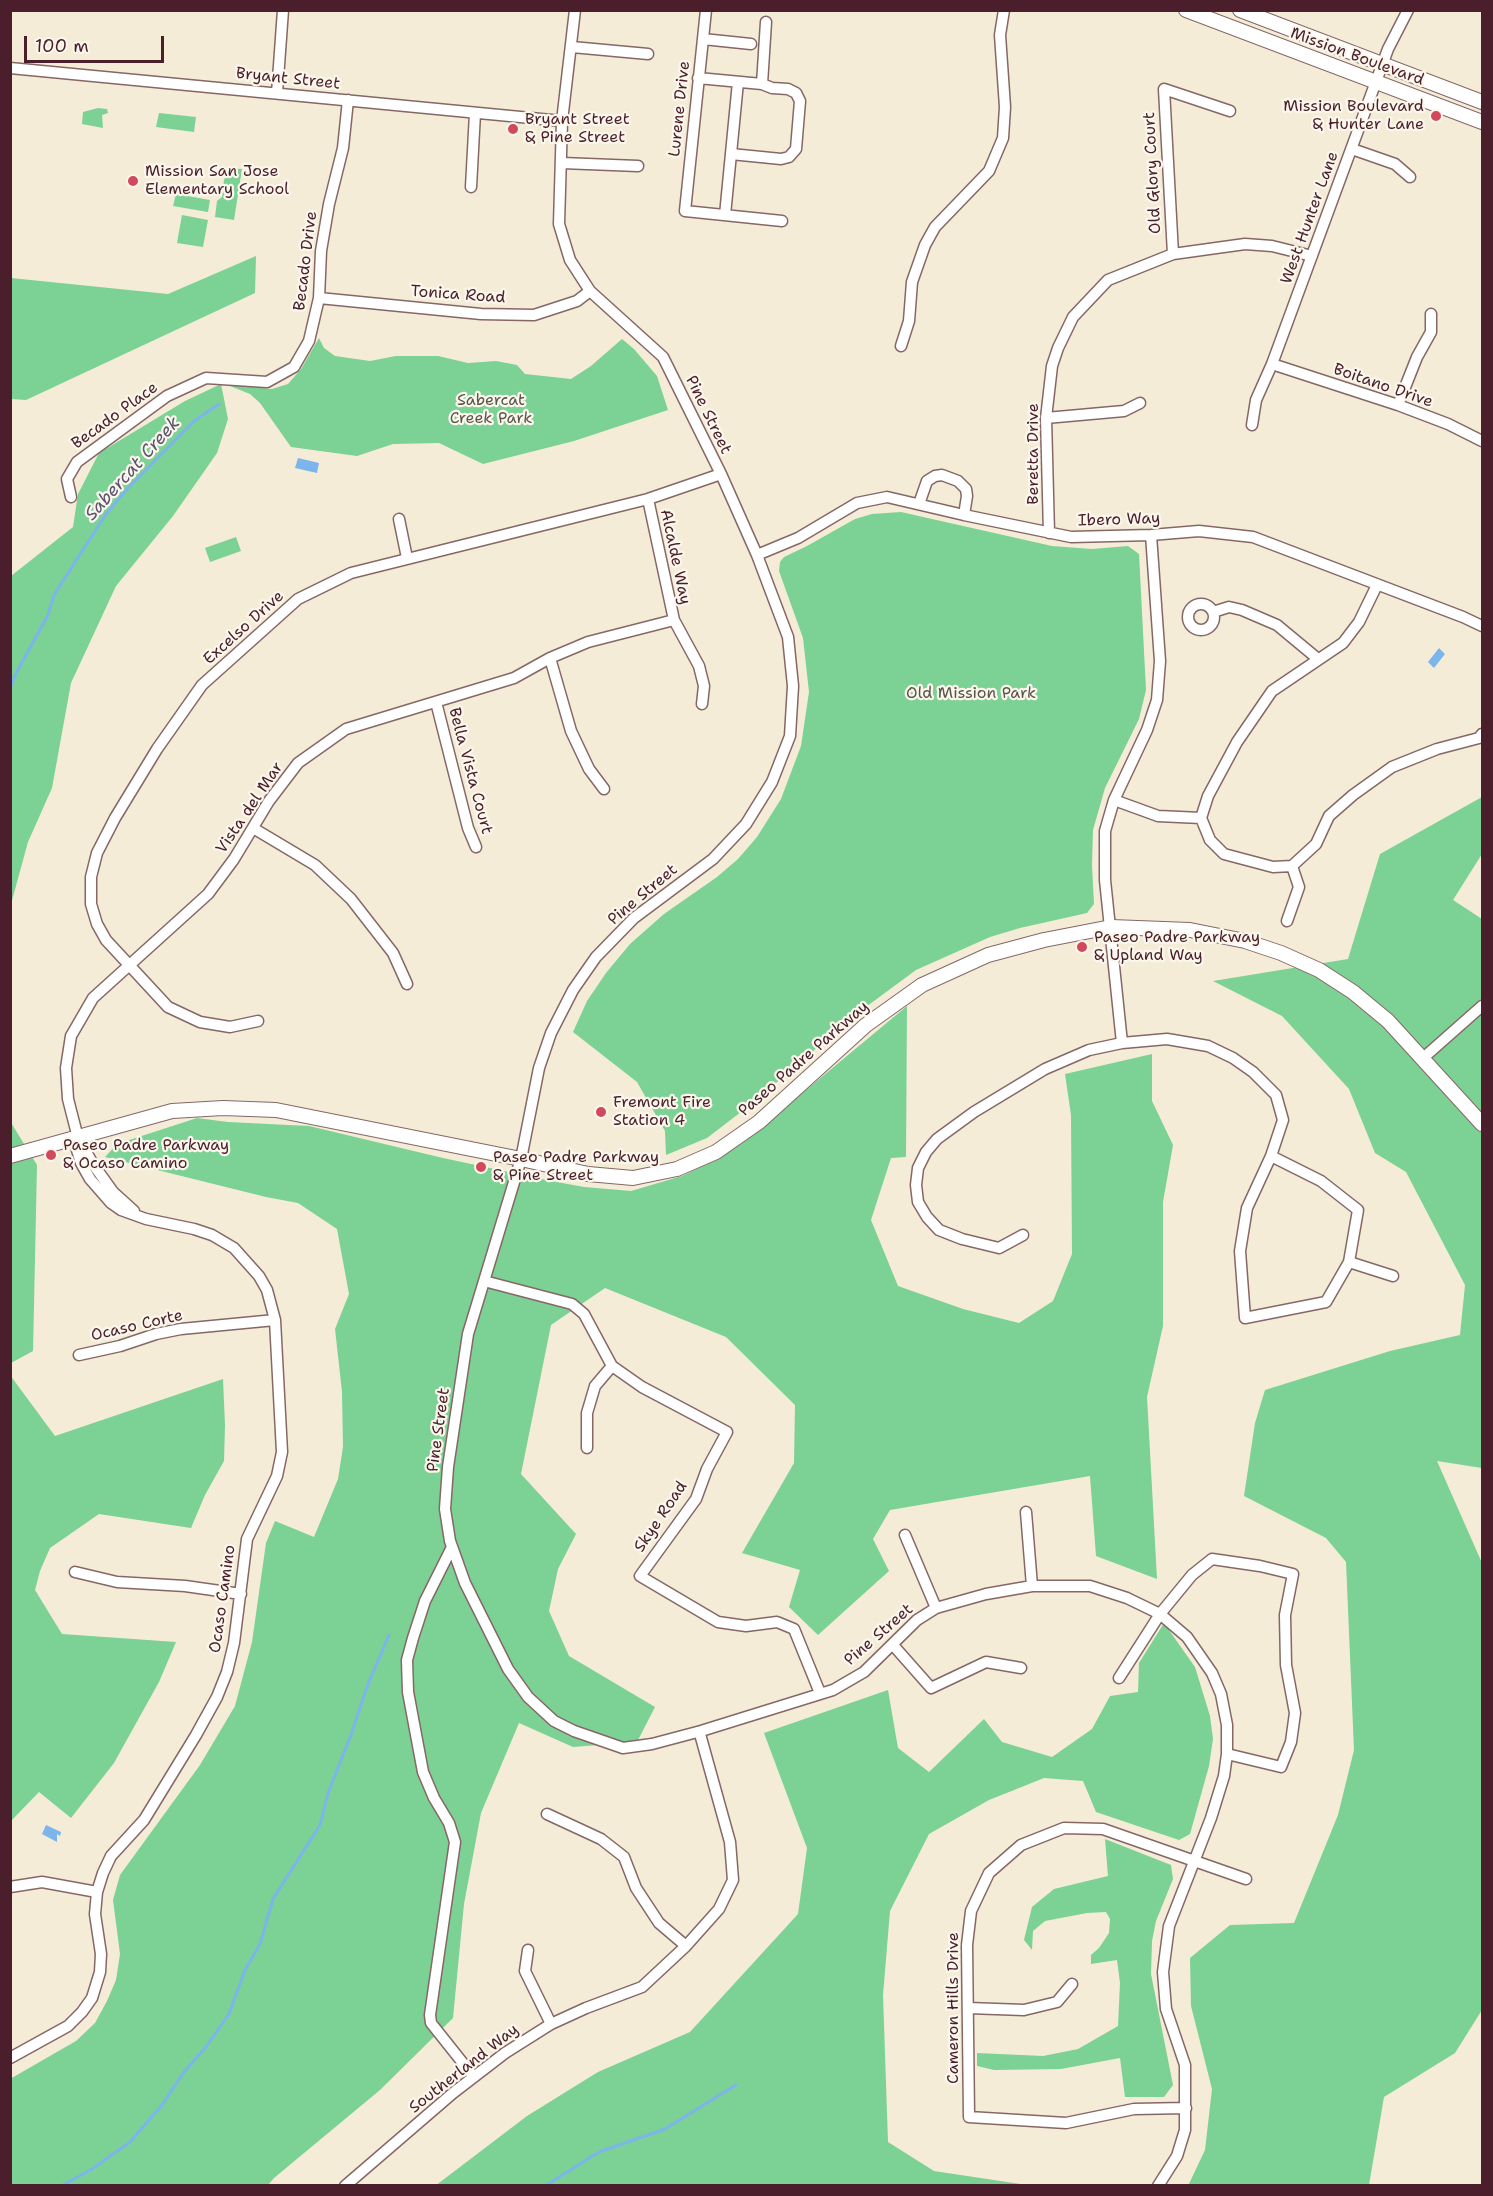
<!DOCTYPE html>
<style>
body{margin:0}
#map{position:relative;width:1493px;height:2196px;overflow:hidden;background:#f4ecd7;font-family:"Shantell Sans",sans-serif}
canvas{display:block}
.frame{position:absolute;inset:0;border:12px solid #4a1f2b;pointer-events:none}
.scale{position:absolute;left:24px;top:36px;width:140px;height:27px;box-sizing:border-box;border:3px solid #4a1f2b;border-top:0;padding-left:8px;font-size:18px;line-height:21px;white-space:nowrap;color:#4a1f2b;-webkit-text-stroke:4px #fbf7ec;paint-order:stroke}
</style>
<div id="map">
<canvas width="1493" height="2196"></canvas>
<div class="frame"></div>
<div class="scale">100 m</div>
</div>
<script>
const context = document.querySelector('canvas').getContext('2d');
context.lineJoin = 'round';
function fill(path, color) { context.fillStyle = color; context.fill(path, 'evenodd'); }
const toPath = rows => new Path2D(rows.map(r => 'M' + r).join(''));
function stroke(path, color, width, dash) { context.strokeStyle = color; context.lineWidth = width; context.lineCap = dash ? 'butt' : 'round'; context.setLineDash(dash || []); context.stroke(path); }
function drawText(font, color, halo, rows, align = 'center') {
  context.font = font + ' "Shantell Sans",sans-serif'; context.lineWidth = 4.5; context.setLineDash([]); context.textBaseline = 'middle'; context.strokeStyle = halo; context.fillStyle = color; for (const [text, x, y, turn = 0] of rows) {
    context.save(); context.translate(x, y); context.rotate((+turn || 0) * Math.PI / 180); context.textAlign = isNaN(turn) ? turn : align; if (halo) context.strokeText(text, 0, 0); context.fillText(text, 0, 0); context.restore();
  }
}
fill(toPath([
 [98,108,107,109,108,113,102,115,103,128,82,124,83,112],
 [159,113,196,117,194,132,156,127],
 [230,168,242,169,234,220,215,217,217,201,222,197,224,180],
 [176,194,210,200,208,212,173,206],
 [182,215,208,220,203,247,177,243],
 [256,256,255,293,26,400,11,399,11,278,168,294],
 [319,338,324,348,335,356,370,361,396,356,438,356,468,363,496,361,517,365,525,374,571,379,591,366,622,339,634,349,657,376,668,410,574,441,483,464,439,443,393,444,357,456,291,447,260,403,250,394,225,384,272,389,288,384,301,369],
 [221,384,228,419,217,453,173,516,116,586,71,683,52,788,28,842,11,904,11,576,73,527,78,494,99,453,185,401],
 [901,512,1052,546,1092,549,1128,546,1139,554,1146,690,1139,719,1105,788,1093,830,1092,865,1094,904,1087,913,1020,928,990,937,916,970,855,1015,754,1102,707,1138,666,1155,665,1131,637,1082,573,1032,587,1001,606,973,630,944,664,914,717,877,738,859,757,837,781,799,801,746,809,692,803,638,779,571,780,562,784,557,807,546,855,519,872,514],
 [236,537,241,551,210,562,205,548],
 [1482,797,1482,854,1453,900,1482,919,1482,1468,1437,1461,1482,1563,1482,2010,1455,2053,1384,2097,1369,2185,1188,2186,1205,2150,1212,2089,1191,2006,1190,1958,1230,1925,1294,1923,1338,1815,1354,1750,1346,1562,1326,1538,1244,1496,1255,1423,1265,1390,1390,1351,1460,1335,1465,1285,1406,1172,1375,1153,1349,1089,1282,1016,1213,981,1348,959,1380,854],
 [907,1006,906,1157,891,1158,871,1220,898,1286,963,1309,1019,1323,1053,1301,1072,1254,1071,1115,1065,1074,1152,1054,1152,1101,1173,1145,1163,1202,1163,1326,1147,1397,1157,1579,1096,1556,1090,1476,890,1510,873,1539,889,1571,818,1635,789,1607,800,1570,742,1553,794,1463,795,1405,726,1337,605,1288,551,1325,521,1474,576,1534,558,1569,549,1611,569,1656,655,1707,637,1742,573,1747,519,1723,481,1813,464,1904,453,2018,380,2090,274,2178,268,2185,11,2185,10,2079,76,2041,95,2023,107,2001,116,1980,120,1954,113,1900,120,1875,200,1765,235,1706,252,1642,266,1543,275,1521,314,1537,338,1479,343,1447,342,1392,335,1329,349,1294,337,1229,298,1203,266,1197,105,1157,117,1144,197,1118,228,1122,309,1126,443,1158,546,1180,584,1187,631,1191,682,1176,719,1158,747,1139],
 [10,1121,37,1165,33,1351,11,1363],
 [10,1375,55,1436,223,1379,225,1425,224,1461,205,1495,191,1528,99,1514,50,1548,40,1571,35,1590,62,1634,176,1642,159,1682,114,1763,71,1818,39,1792,11,1821],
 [1164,1623,1195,1667,1210,1716,1213,1739,1209,1766,1190,1834,1179,1840,1096,1812,1083,1781,1044,1778,989,1800,929,1834,890,1911,883,1995,888,2142,934,2171,1027,2185,435,2186,527,2116,598,2072,690,2032,798,1914,807,1848,764,1733,888,1690,898,1748,929,1772,984,1719,1002,1742,1052,1757,1092,1729,1110,1696,1138,1692,1139,1663],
 [1105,1839,1171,1865,1173,1879,1156,1921,1152,1941,1151,1974,1173,2085,1164,2097,1125,2097,1120,2058,1061,2069,994,2070,977,2066,977,2053,1043,2056,1078,2049,1118,2026,1120,1983,1117,1960,1091,1964,1091,1955,1099,1948,1109,1933,1110,1919,1106,1912,1087,1913,1045,1921,1033,1931,1032,1950,1024,1940,1032,1907,1054,1889,1108,1876]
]), '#7cd194');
fill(toPath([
 [298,458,319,463,317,473,295,468],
 [1439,648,1445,654,1434,668,1428,662],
 [46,1825,61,1832,60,1836,57,1834,57,1842,42,1834]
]), '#7cb5ec');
stroke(toPath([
 [10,689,14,677,48,615,54,595,106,514,127,489,194,421,219,404],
 [61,2186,92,2169,130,2142,162,2105,184,2072,206,2047,229,2014,245,1970,260,1944,273,1899,320,1825,328,1793,351,1735,368,1684,389,1635],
 [545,2186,599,2152,665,2129,736,2085]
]), '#7cb5ec', 3);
const minor = toPath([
 [575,10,562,121,559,224,570,260,590,291,663,357,721,474,757,555,788,637,793,686,790,736,772,782,746,824,713,859,634,918,596,957,573,990,551,1033,539,1068,521,1159,468,1334,448,1467,445,1509,450,1541,465,1583,508,1669,528,1697,554,1721,574,1731,623,1748,652,1744,701,1731,833,1690,864,1672,917,1620,936,1608,986,1594,1032,1586,1090,1586,1127,1598,1160,1614,1187,1637,1212,1673,1221,1694,1227,1725,1227,1754,1224,1776,1211,1818,1169,1926,1163,1972,1166,2009,1185,2065,1185,2130,1177,2156,1158,2186],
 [706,10,685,211,782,221],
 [703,39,751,44],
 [572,47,648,54],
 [10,68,562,121],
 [698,78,762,84,772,88,788,89,796,93,800,101,796,149,789,157,781,159,731,154],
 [762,84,766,22],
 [277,93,283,10],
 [1352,149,1395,164,1410,177],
 [562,163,638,166],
 [471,187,475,113],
 [725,215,738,82],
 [1173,254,1164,89,1230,111],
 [319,298,481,314,534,315,577,301,590,291],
 [901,346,909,321,912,282,925,245,935,227,989,171,1003,138,1005,107,1000,35,1004,10],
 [1272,364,1398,405,1448,424,1482,441],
 [1398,405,1417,357,1431,332,1431,314],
 [1046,418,1124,411,1140,403],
 [1252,425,1256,400,1272,364,1388,49,1408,10],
 [71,497,67,479,77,462,167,396,206,378,267,382,294,367,309,341,319,298,321,251,329,204,343,148,348,100],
 [648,499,674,620,699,666,704,686,702,704],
 [919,504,927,481,935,476,942,475,958,481,966,489,967,496,964,515],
 [399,519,407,558],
 [1049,533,1046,418,1052,366,1058,348,1073,317,1108,280,1173,254,1245,244,1272,246,1312,256],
 [757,555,798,538,857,503,887,497,964,515,1071,537,1151,535,1199,531,1253,537,1463,617,1482,626],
 [1377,585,1359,622,1343,643,1272,691,1237,742,1208,796,1201,818,1210,840,1224,854,1273,867,1292,866,1316,844,1329,816,1353,795,1392,767,1437,749,1479,738,1482,734],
 '1188 617a13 13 0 1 1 26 0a13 13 0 1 1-26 0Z',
 [1213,612,1229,607,1242,610,1277,625,1318,659],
 [550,658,571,731,589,769,604,789],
 [436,702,468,828,476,847],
 [1114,800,1158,816,1201,818],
 [253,828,315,865,351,899,393,953,407,984],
 [1287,921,1299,887,1292,866],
 [258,1021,230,1027,200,1022,168,1007,106,940,97,924,91,904,91,877,97,853,115,818,157,749,202,685,298,599,351,573,648,499,721,474],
 [1122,1043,1105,880,1105,831,1114,800,1147,730,1157,700,1160,661,1151,535],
 [1422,1059,1482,1006],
 [134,1211,113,1192,93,1164,78,1138,68,1099,66,1068,71,1036,93,998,208,894,234,859,269,801,298,763,346,729,514,678,550,658,588,642,674,620],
 [1023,1235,999,1248,962,1239,939,1230,927,1217,918,1202,916,1185,918,1168,926,1152,937,1139,974,1112,1045,1069,1089,1050,1122,1043,1167,1039,1208,1046,1233,1058,1253,1072,1276,1095,1283,1120,1271,1156,1247,1208,1240,1251,1245,1318,1326,1302,1349,1262,1358,1210,1321,1181,1271,1156],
 [1349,1262,1393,1276],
 [484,1281,572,1304,584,1314,612,1366,642,1387,727,1432,707,1469,696,1499,640,1576,718,1622,746,1626,777,1622,794,1629,820,1693],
 [79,1355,120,1346,156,1334,181,1329,275,1320],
 [587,1448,587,1413,595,1386,612,1366],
 [1026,1512,1032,1586],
 [905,1535,936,1608],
 [452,1547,425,1601,413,1638,407,1660,408,1692,423,1772,434,1798,449,1823,455,1842,430,2015,431,2023,474,2077],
 [75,1572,117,1582,185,1586,241,1594],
 [893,1645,931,1688,986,1662,1021,1668],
 [1119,1678,1160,1614,1192,1575,1212,1559,1260,1566,1293,1574,1285,1615,1286,1665,1295,1713,1291,1742,1281,1767,1227,1754],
 [547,1814,601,1839,624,1857,636,1888,659,1923,686,1946],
 [10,1887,42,1882,97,1892],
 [528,1950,525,1971,551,2024],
 [968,2008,1024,2010,1057,2002,1072,1984],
 [10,2058,68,2026,82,2012,92,1998,100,1972,101,1954,95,1914,97,1892,103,1873,111,1856,144,1820,196,1735,217,1697,227,1672,234,1643,247,1539,277,1476,282,1452,275,1320,267,1290,259,1276,234,1248,212,1235,194,1229,146,1219,121,1210,111,1203,90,1179,81,1163,77,1150,78,1138],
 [1186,2108,1134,2109,1066,2123,969,2117,967,1945,971,1911,989,1873,1021,1845,1064,1828,1103,1829,1246,1879],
 [345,2186,453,2093,505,2053,551,2024,586,2008,642,1987,686,1946,719,1909,733,1880,730,1842,700,1734,701,1731]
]);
const major = toPath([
 [1186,10,1482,122],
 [1240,10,1482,102],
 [10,1156,172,1111,223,1108,276,1110,521,1159,588,1174,633,1178,677,1169,716,1152,759,1122,866,1025,922,985,988,955,1044,940,1111,927,1190,930,1245,941,1281,953,1319,970,1353,992,1388,1021,1482,1124]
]);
stroke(minor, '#866767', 13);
stroke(major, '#866767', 16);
stroke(minor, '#fff', 10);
stroke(major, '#fff', 14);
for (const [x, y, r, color] of [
 [1436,116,6,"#d1495b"],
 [513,129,6,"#d1495b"],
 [133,181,6,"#d1495b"],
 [1082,947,6,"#d1495b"],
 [601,1112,6,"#d1495b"],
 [51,1155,6,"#d1495b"],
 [481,1167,6,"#d1495b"]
]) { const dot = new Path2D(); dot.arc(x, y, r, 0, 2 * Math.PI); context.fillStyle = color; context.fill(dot); stroke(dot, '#fbf7ec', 2); }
drawText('16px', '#4a1f2b', '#fbf7ec', [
 ["Mission Boulevard",1357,57,20],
 ["Bryant Street",288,79,6],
 ["Lurene Drive",680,109,-84],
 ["Old Glory Court",1153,173,-93],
 ["West Hunter Lane",1310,218,-70],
 ["Becado Drive",306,261,-83],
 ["Tonica Road",458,295,4],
 ["Boitano Drive",1383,386,19],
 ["Pine Street",708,415,64],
 ["Becado Place",115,416,-36],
 ["Beretta Drive",1034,454,-90],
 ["Ibero Way",1119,520,-2],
 ["Alcalde Way",675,557,78],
 ["Excelso Drive",244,628,-42],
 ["Bella Vista Court",470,771,75],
 ["Vista del Mar",250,808,-56],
 ["Pine Street",643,895,-40],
 ["Paseo Padre Parkway",804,1059,-41],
 ["Ocaso Corte",137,1326,-13],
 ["Pine Street",439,1430,-82],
 ["Skye Road",661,1517,-56],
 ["Ocaso Camino",223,1599,-82],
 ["Pine Street",879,1635,-41],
 ["Cameron Hills Drive",954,2008,-90],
 ["Southerland Way",464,2069,-38]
]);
drawText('16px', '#4a1f2b', '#fbf7ec', [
 ["Mission Boulevard",1424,107,"right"],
 ["& Hunter Lane",1424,125,"right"],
 ["Bryant Street",525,120],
 ["& Pine Street",525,138],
 ["Mission San Jose",145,172],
 ["Elementary School",145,190],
 ["Paseo Padre Parkway",1094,938],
 ["& Upland Way",1094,956],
 ["Fremont Fire",613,1103],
 ["Station 4",613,1121],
 ["Paseo Padre Parkway",63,1146],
 ["& Ocaso Camino",63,1164],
 ["Paseo Padre Parkway",493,1158],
 ["& Pine Street",493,1176]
], 'left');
drawText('16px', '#59544a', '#fbf7ec', [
 ["Sabercat",491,401],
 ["Creek Park",491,419],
 ["Old Mission Park",971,694]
]);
drawText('italic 18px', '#5c546f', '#fbf7ec', [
 ["Sabercat Creek",133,469,-48]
]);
</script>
